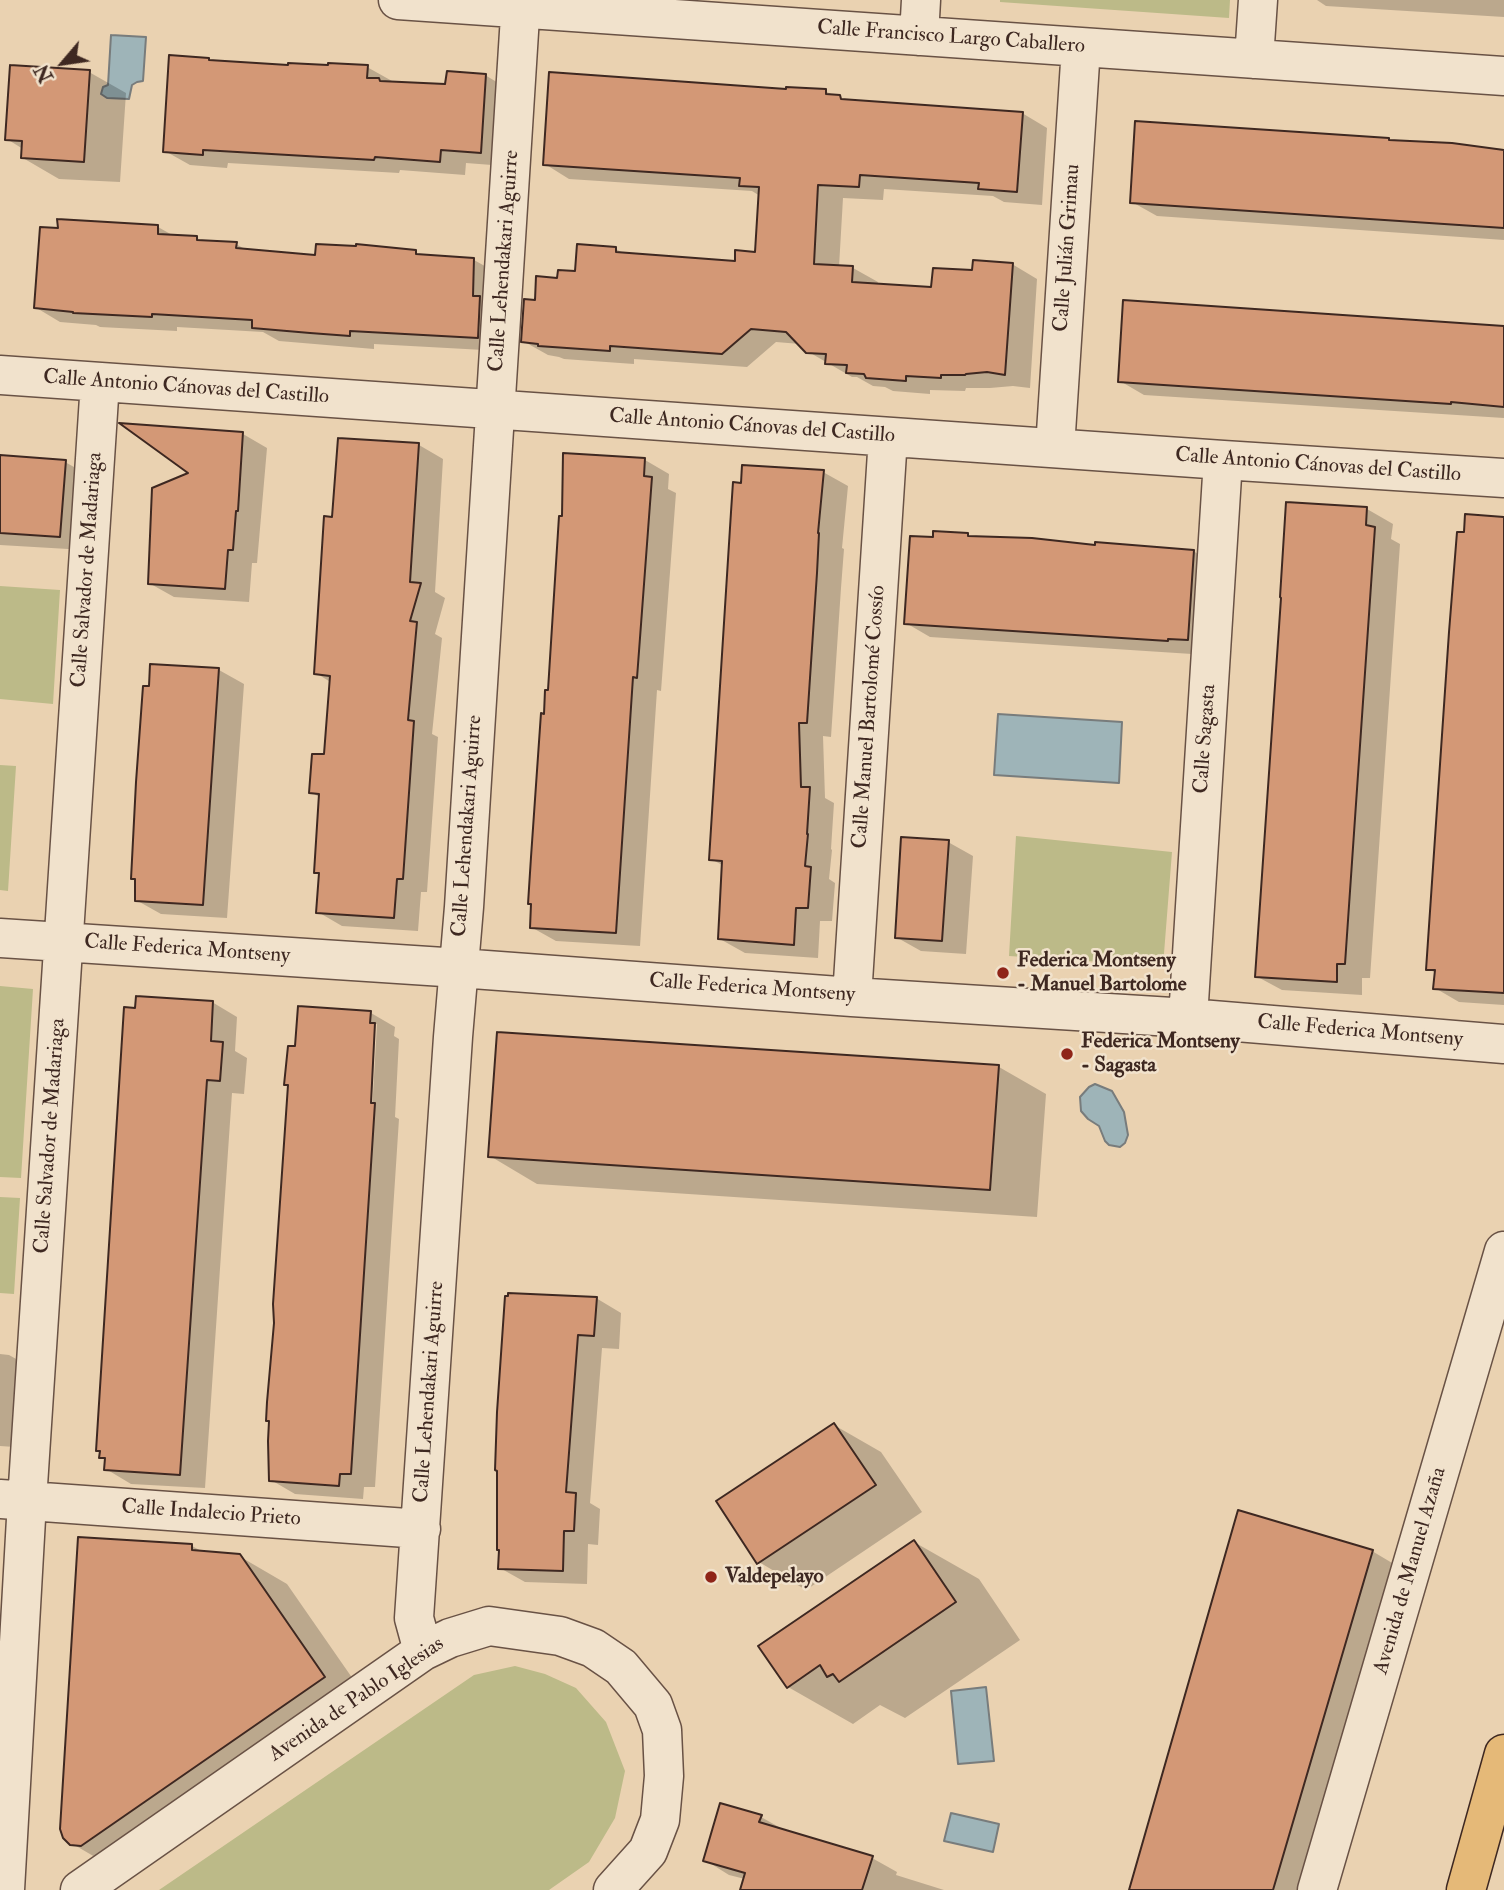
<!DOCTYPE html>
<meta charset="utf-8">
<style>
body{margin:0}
#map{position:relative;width:1504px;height:1890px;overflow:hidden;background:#ead2b1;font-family:"IM FELL Double Pica",serif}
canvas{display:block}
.north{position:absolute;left:28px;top:28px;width:70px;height:70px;-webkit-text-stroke:5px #f1e2cc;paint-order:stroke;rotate:241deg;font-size:19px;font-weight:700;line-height:28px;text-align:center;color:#3e2821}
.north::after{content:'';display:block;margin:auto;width:24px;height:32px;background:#3e2821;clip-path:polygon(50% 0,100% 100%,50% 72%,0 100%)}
</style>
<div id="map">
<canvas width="1504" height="1890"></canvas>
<div class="north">N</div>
</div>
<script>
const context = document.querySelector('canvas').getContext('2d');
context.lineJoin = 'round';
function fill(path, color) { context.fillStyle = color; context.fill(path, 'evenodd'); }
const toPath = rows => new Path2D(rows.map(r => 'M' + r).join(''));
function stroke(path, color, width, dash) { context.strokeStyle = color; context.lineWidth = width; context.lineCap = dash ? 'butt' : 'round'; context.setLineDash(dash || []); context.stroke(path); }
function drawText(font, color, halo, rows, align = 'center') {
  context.font = font + ' "IM FELL Double Pica",serif'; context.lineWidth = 5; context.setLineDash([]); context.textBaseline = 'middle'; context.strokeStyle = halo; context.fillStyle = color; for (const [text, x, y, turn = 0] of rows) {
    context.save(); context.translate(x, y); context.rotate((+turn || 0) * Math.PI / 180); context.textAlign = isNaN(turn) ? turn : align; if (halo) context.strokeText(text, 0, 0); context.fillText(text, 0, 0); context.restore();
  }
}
fill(toPath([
 [1000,0,1230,0,1229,18,1000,2],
 [0,586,60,590,53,704,0,699],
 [0,765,16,766,8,891,0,890],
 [1016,836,1172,852,1163,966,1009,956],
 [0,986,33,989,21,1178,0,1177],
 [0,1197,20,1198,14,1294,0,1293],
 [515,1666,545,1674,576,1688,606,1722,625,1771,615,1818,589,1862,549,1890,159,1890,474,1675]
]), '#bcba88');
const water = toPath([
 [111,35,146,37,143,81,137,82,132,85,129,99,107,98,101,94,103,87,108,85,111,35],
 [998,714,1122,722,1119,783,994,775,998,714],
 [1095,1084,1112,1091,1124,1112,1128,1135,1125,1143,1120,1147,1109,1145,1105,1141,1099,1126,1088,1119,1081,1111,1080,1097,1089,1087,1095,1084],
 [986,1687,994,1761,958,1764,951,1691,986,1687],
 [951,1813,999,1824,993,1852,944,1841,951,1813]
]);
fill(water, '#9eb4b8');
stroke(water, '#787c7c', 2);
fill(toPath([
 [1317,0,1504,0,1504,17,1326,6],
 [209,60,213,62,290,67,367,67,392,81,392,83,447,85,485,75,510,90,505,166,466,163,465,175,400,170,399,173,228,163,227,168,190,165,165,151],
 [89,72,126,93,120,182,59,179,23,158,23,149,7,139],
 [787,91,825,91,845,101,1022,113,1047,128,1042,205,1004,202,993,196,884,189,883,200,843,198,839,267,853,268,878,282,877,285,933,289,974,272,1012,264,1037,279,1030,388,1013,386,990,388,966,388,965,391,930,390,930,394,893,391,885,387,873,386,857,377,852,377,807,351,800,344,776,342,747,367,634,359,634,364,564,359,559,357,548,355,523,341,536,301,558,280,577,273,616,249,626,255,737,263,756,254,760,196,752,191,569,179,545,164],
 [1391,142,1504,149,1504,240,1157,216,1132,202],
 [158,227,174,236,197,238,204,242,236,244,248,251,317,257,415,252,422,256,474,260,499,274,502,351,374,344,374,349,279,341,263,332,177,327,177,331,100,327,96,325,60,322,35,307],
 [1504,328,1504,418,1144,395,1120,381],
 [243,434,267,448,257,563,252,563,249,602,174,597,149,583,192,473],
 [419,445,443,459,435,592,445,598,435,634,442,638,432,734,438,737,427,892,421,892,418,931,342,926,318,912,321,875,315,872,321,798,311,792,326,756,332,683,316,673,334,519],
 [0,456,65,462,90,476,85,550,0,545],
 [645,460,669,474,668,489,676,493,661,691,657,690,640,946,556,941,531,927,546,716,550,692],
 [823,472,848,486,842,548,844,549,841,588,831,737,823,736,825,798,834,803,831,849,832,850,829,879,835,883,832,921,820,921,818,958,745,953,720,939,724,866,711,859],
 [1288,504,1367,509,1393,524,1391,539,1400,544,1370,978,1362,978,1362,995,1282,990,1256,976],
 [1504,519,1504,1005,1459,1002,1435,988,1436,973,1428,969,1465,534],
 [968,535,972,538,1097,547,1193,551,1218,565,1192,654,930,637,906,623,935,539],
 [152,666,219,670,244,684,227,918,161,914,136,900,137,880,132,878],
 [948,842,973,856,966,954,921,951,896,937],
 [212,1002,237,1017,235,1051,247,1058,244,1094,232,1093,205,1488,131,1484,106,1469,106,1460,101,1457,102,1452,98,1450],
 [371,1013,395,1027,394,1036,399,1039,395,1117,399,1119,375,1487,364,1487,363,1499,295,1494,271,1480,275,1323,289,1086,286,1084,296,1048],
 [373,1024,377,1024,372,1112,369,1111],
 [999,1067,1046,1094,1037,1217,537,1184,490,1156],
 [596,1298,621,1313,619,1349,602,1348,590,1503,600,1509,598,1545,588,1544,587,1584,525,1582,500,1568,499,1471],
 [0,1354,9,1355,34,1369,29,1448,0,1446],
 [834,1425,881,1452,922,1512,806,1590,759,1562],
 [914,1542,979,1579,1020,1640,905,1718,880,1705,853,1724,788,1687],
 [192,1546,205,1553,239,1556,287,1584,371,1705,119,1871,71,1843],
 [1372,1551,1419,1579,1328,1890,1131,1890],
 [761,1817,786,1831,872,1858,897,1872,896,1875,944,1890,742,1890,745,1879,729,1875,705,1860]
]), '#0003');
const building = toPath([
 [169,55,209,58,209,60,288,65,288,63,328,65,328,63,368,65,367,78,379,78,380,81,445,84,447,71,486,74,481,153,441,150,440,162,375,157,374,160,203,150,203,155,163,152,169,55],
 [10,65,90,70,84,162,21,158,22,141,5,140,10,65],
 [549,72,786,89,786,87,826,89,826,94,840,95,841,99,1023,112,1017,192,978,189,979,183,860,175,859,187,818,185,814,264,853,266,852,282,931,287,933,268,972,270,973,260,1013,263,1005,375,987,372,966,374,965,375,941,375,941,378,906,376,906,381,866,378,864,374,846,373,847,365,825,364,826,354,806,353,786,332,751,329,722,354,610,346,610,351,538,346,538,344,521,342,524,299,535,300,536,276,557,278,558,270,575,271,577,244,616,247,616,252,735,261,735,250,755,252,759,187,739,186,740,178,543,165,549,72],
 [1135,121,1389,138,1389,140,1452,143,1504,150,1504,228,1130,203,1135,121],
 [57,219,158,225,158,234,197,236,197,240,237,242,236,248,315,255,316,244,356,246,356,244,416,250,416,254,474,258,473,296,480,296,478,338,350,331,350,336,310,333,252,328,252,320,152,314,152,317,73,313,73,312,34,308,40,227,58,228,57,219],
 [1123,300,1504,326,1504,407,1451,402,1451,404,1118,382,1123,300],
 [119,423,243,432,238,511,236,511,233,550,228,550,225,589,148,584,152,488,188,473,119,423],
 [338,438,419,443,410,582,421,583,410,621,417,622,408,720,414,721,403,879,397,879,394,918,316,913,319,873,314,873,319,794,309,793,312,754,324,754,330,676,314,674,324,516,332,517,338,438],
 [563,453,645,458,644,476,652,477,637,678,633,677,616,933,530,928,531,904,528,904,531,857,541,713,544,714,545,690,548,690,559,516,562,516,563,453],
 [0,455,66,460,60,537,0,533,0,455],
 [742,465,824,470,818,533,819,533,817,573,807,723,799,723,801,787,810,787,807,834,808,834,805,866,811,867,808,908,796,908,794,945,718,939,722,861,709,860,731,512,733,482,741,483,742,465],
 [1286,502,1367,507,1366,525,1375,527,1345,964,1337,964,1337,982,1255,977,1281,598,1280,597,1286,502],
 [1465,514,1504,517,1504,993,1433,989,1435,970,1426,970,1449,632,1457,532,1464,532,1465,514],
 [933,531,968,533,968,536,1032,538,1095,545,1095,542,1194,550,1188,640,1168,639,1168,641,904,624,910,536,933,537,933,531],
 [150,664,219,668,203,905,135,901,135,879,131,879,136,782,143,686,149,686,150,664],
 [901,837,949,840,942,941,895,938,901,837],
 [136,996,213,1001,211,1041,223,1042,220,1081,207,1080,180,1475,104,1470,105,1458,99,1458,100,1451,96,1451,124,1007,135,1008,136,996],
 [298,1006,371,1011,370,1023,375,1023,371,1103,375,1103,351,1474,340,1474,339,1486,269,1481,268,1441,269,1421,266,1421,267,1402,274,1323,273,1304,288,1085,284,1085,288,1046,295,1046,298,1006],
 [497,1032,999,1065,990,1190,488,1157,497,1032],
 [508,1293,597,1297,594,1336,578,1335,566,1492,576,1493,574,1531,564,1531,563,1571,498,1569,499,1550,497,1550,497,1471,495,1470,497,1412,505,1296,508,1296,508,1293],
 [834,1423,876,1485,757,1564,716,1501,834,1423],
 [1238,1510,1373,1550,1273,1890,1129,1890,1238,1510],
 [78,1537,192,1544,192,1550,240,1554,325,1677,81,1846,70,1845,63,1838,60,1829,78,1537],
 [914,1540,956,1602,839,1682,833,1674,827,1677,820,1665,787,1688,758,1646,914,1540],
 [720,1803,762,1815,759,1822,873,1856,862,1890,740,1890,745,1873,703,1861,720,1803]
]);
fill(building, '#d39876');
stroke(building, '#3e2821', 2);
const minor = toPath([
 [398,0,1504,76],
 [919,36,921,0],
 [1254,59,1258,0],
 [0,375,1223,460,1504,478],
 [1055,448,1081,47],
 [0,938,459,968,852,997,1188,1018,1504,1044],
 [852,997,888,437],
 [1188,1018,1223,460],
 [0,1499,421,1529],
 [423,1651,414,1618,453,1037,464,907,521,0],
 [5,1890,27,1501,100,382],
 [80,1890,423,1651,450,1638,489,1626,560,1636,593,1648,621,1667,653,1705,662,1730,664,1776,660,1820,648,1851,613,1890],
 [1317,1890,1504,1251]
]);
const highway = toPath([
 [1466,1890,1504,1754]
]);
stroke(minor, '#695245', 41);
stroke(highway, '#3e2821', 41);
stroke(minor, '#f1e2cc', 38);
stroke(highway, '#e5b978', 38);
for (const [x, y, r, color] of [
 [1003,973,7,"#8f2418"],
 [1067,1054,7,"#8f2418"],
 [711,1577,7,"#8f2418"]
]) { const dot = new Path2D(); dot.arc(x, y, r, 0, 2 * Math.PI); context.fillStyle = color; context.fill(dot); stroke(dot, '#f1e2cc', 2.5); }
drawText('21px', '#3e2821', '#f1e2cc', [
 ["Calle Francisco Largo Caballero",951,38,4],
 ["Calle Julián Grimau",1068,248,-86],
 ["Calle Lehendakari Aguirre",505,261,-86],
 ["Calle Antonio Cánovas del Castillo",186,388,4],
 ["Calle Antonio Cánovas del Castillo",752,427,4],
 ["Calle Antonio Cánovas del Castillo",1318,466,4],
 ["Calle Salvador de Madariaga",88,570,-86],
 ["Calle Manuel Bartolomé Cossío",870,717,-86],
 ["Calle Sagasta",1206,739,-86],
 ["Calle Lehendakari Aguirre",468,826,-86],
 ["Calle Federica Montseny",187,950,4],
 ["Calle Federica Montseny",752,989,4],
 ["Calle Federica Montseny",1360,1032,5],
 ["Calle Salvador de Madariaga",51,1136,-86],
 ["Calle Lehendakari Aguirre",430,1392,-86],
 ["Calle Indalecio Prieto",211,1514,4],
 ["Avenida de Manuel Azaña",1411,1571,-74],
 ["Avenida de Pablo Iglesias",357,1700,-34]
]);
drawText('bold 21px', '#3e2821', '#f1e2cc', [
 ["Federica Montseny",1017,961],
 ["- Manuel Bartolome",1017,985],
 ["Federica Montseny",1081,1042],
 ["- Sagasta",1081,1066],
 ["Valdepelayo",725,1577]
], 'left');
</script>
